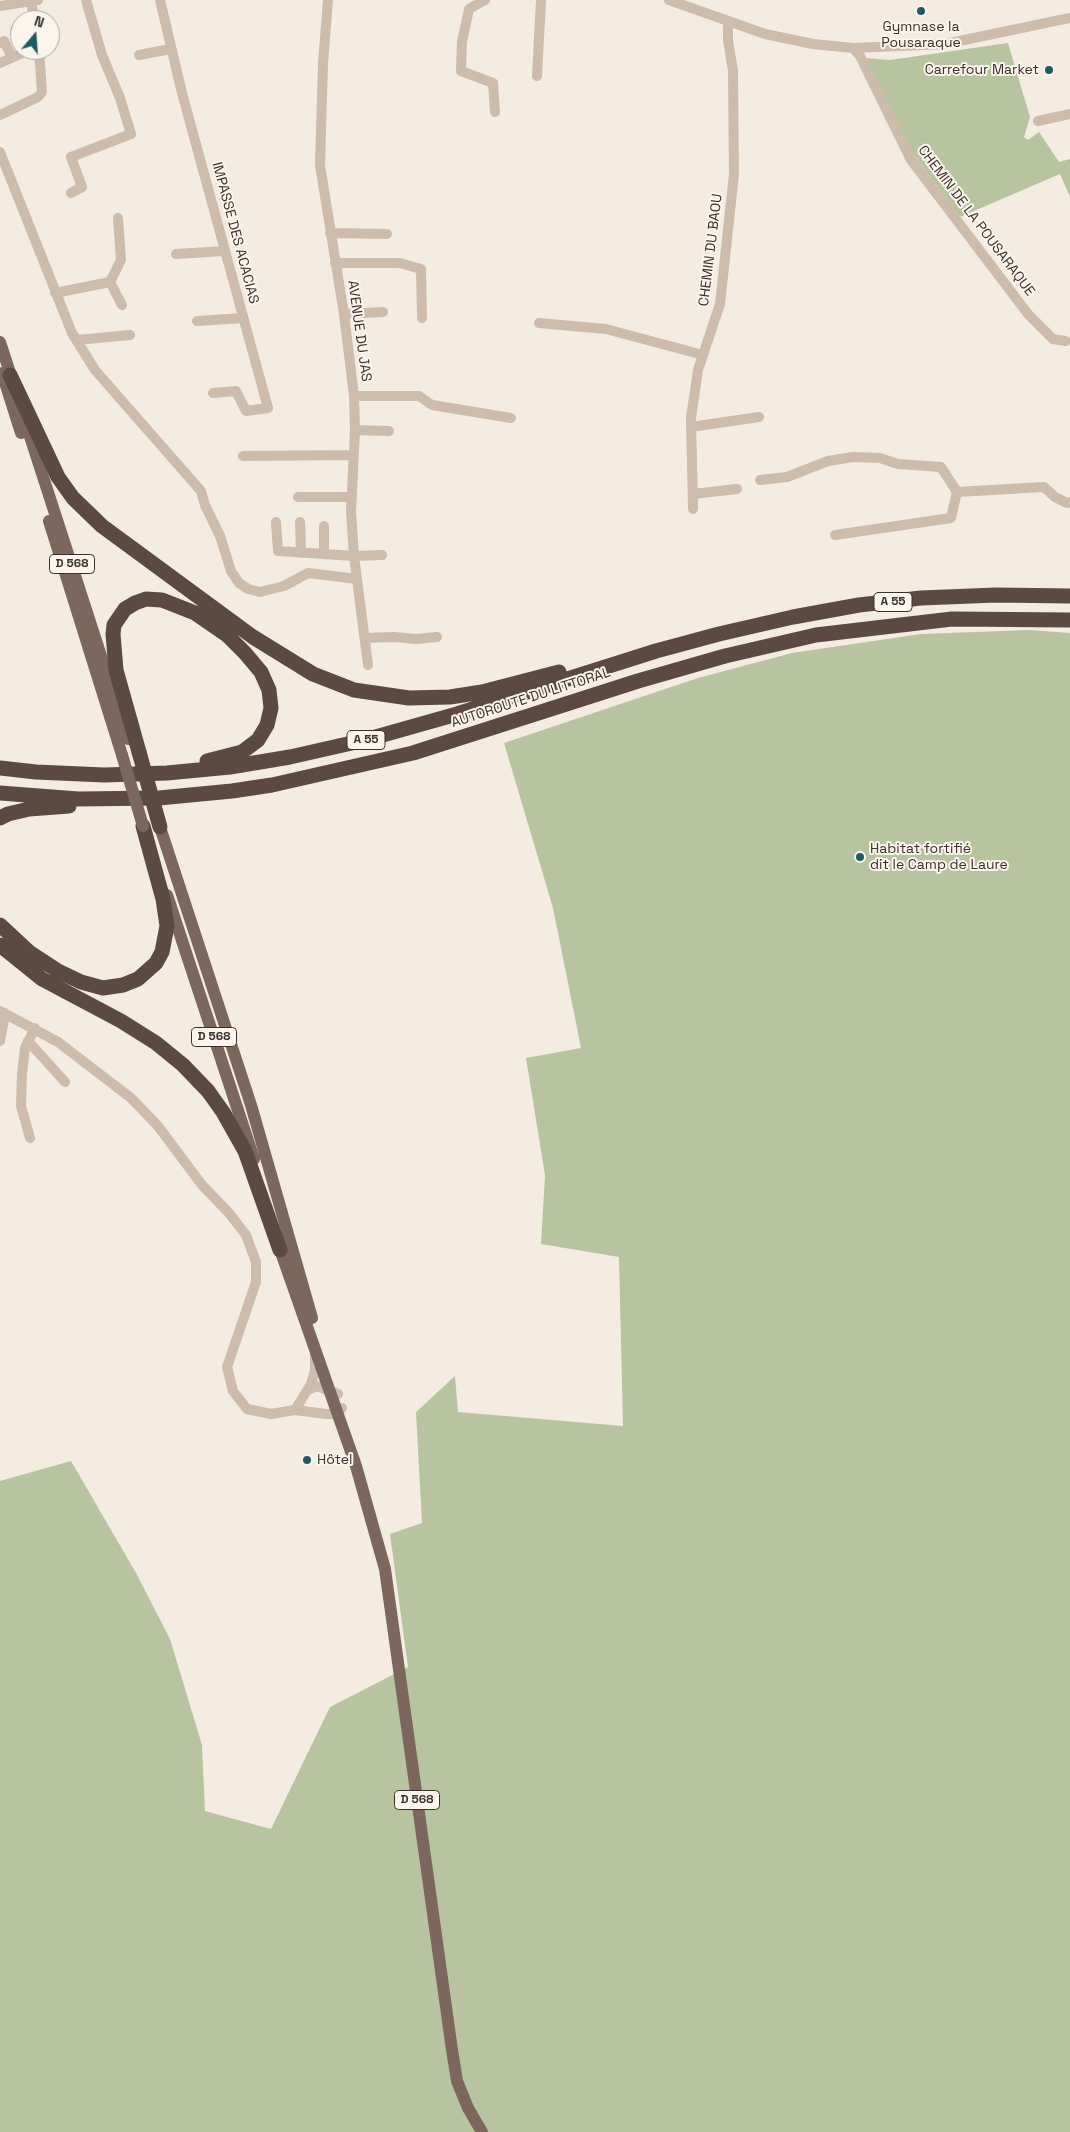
<!DOCTYPE html>
<meta charset="utf-8">
<style>
body{margin:0}
#map{position:relative;width:1070px;height:2132px;overflow:hidden;background:#f4ebe1;font-family:"Space Grotesk",sans-serif}
canvas{display:block}
.north{position:absolute;left:10px;top:10px;width:50px;height:50px;box-sizing:border-box;background:#fbf5ee;border:1px solid #aea6a0;border-radius:50%;rotate:18deg;font-size:14px;font-weight:700;line-height:20px;text-align:center;color:#3b302b}
.north::after{content:'';display:block;margin:auto;width:18px;height:22px;background:#1f5a5e;clip-path:polygon(50% 0,100% 100%,50% 72%,0 100%)}
</style>
<div id="map">
<canvas width="1070" height="2132"></canvas>
<div class="north">N</div>
</div>
<script>
const context = document.querySelector('canvas').getContext('2d');
context.lineJoin = 'round';
function fill(path, color) { context.fillStyle = color; context.fill(path, 'evenodd'); }
const toPath = rows => new Path2D(rows.map(r => 'M' + r).join(''));
function stroke(path, color, width, dash) { context.strokeStyle = color; context.lineWidth = width; context.lineCap = dash ? 'butt' : 'round'; context.setLineDash(dash || []); context.stroke(path); }
function drawText(font, color, halo, rows, align = 'center') {
  context.font = font + ' "Space Grotesk",sans-serif'; context.lineWidth = 4; context.setLineDash([]); context.textBaseline = 'middle'; context.strokeStyle = halo; context.fillStyle = color; for (const [text, x, y, turn = 0] of rows) {
    context.save(); context.translate(x, y); context.rotate((+turn || 0) * Math.PI / 180); context.textAlign = isNaN(turn) ? turn : align; if (halo) context.strokeText(text, 0, 0); context.fillText(text, 0, 0); context.restore();
  }
}
fill(toPath([
 [1008,43,1030,117,1024,137,1028,140,1039,132,1059,162,1070,159,1070,197,1060,174,960,217,913,154,865,58,890,60],
 [1029,630,1070,633,1070,2132,0,2132,0,1481,71,1461,136,1573,170,1639,202,1745,205,1811,271,1829,330,1707,408,1667,390,1534,422,1523,416,1412,455,1376,458,1412,623,1426,619,1257,541,1244,545,1175,526,1058,581,1048,553,908,504,743,698,678,792,653,921,634]
]), '#b8c4a0');
stroke(toPath([
 [160,0,182,93,268,408,246,411,236,391,213,393],
 [328,0,323,63,320,165,344,314,354,396,355,430,351,512,354,556,368,665],
 [485,0,469,9,462,42,461,71,493,83,495,112],
 [669,0,765,34,813,44,853,48,945,44,1070,18],
 [31,1,34,20],
 [0,6,38,0],
 [0,43,4,41,12,57],
 [853,48,860,56,911,160,1028,314,1053,339,1066,341],
 [139,55,171,49],
 [0,63,29,50],
 [537,76,541,0],
 [0,115,38,97,42,92,39,50],
 [1038,121,1070,114],
 [0,152,72,333,95,370,201,491,205,505,220,536,231,571,239,583,248,589,260,592,284,586,308,573,357,579],
 [71,193,82,187,71,157,131,134,120,98,102,55,86,0],
 [330,233,387,234],
 [176,254,225,251],
 [335,263,400,263,421,269,422,318],
 [110,282,122,305],
 [55,293,110,282,121,260,118,218],
 [344,314,383,312],
 [197,321,243,318],
 [539,323,606,329,703,355],
 [77,340,130,335],
 [354,396,419,396,432,405,511,418],
 [691,427,759,417],
 [355,430,389,431],
 [243,456,353,455],
 [760,480,787,477,828,461,853,457,880,458,898,464,941,467,957,492],
 [693,494,737,489],
 [298,497,350,497],
 [693,509,691,418,698,370,720,304,734,174,733,71,728,40,728,21],
 [276,522,278,551,354,556,382,555],
 [300,522,301,552],
 [324,526,324,553],
 [835,535,951,518,957,492,1044,487,1055,497,1067,503,1070,502],
 [365,638,394,637,416,639,437,637],
 [0,1011,58,1042,131,1098,158,1126,202,1185,229,1213,246,1235,256,1262,256,1282,227,1367,233,1391,247,1409,271,1414,295,1410],
 [0,1041,5,1013],
 [28,1041,65,1082],
 [30,1138,21,1106,22,1074,25,1048,35,1028],
 [315,1355,315,1371,311,1384,295,1410,326,1414,337,1414,342,1408],
 [308,1390,317,1386,338,1394]
]), '#cdbbac', 10);
stroke(toPath([
 [0,342,13,382],
 [2,373,21,433],
 [24,418,128,739],
 [49,521,122,755],
 [160,827,251,1105,312,1318],
 [167,895,254,1159],
 [277,1241,356,1466,385,1569,452,2050,457,2081,468,2108,482,2132]
]), '#7d675c', 12);
stroke(toPath([
 [10,375,58,477,73,498,102,526,253,637,313,674,354,690,409,698,450,697,482,692,559,672],
 [139,752,116,670,113,634,114,625,125,609,135,603,146,599,162,600,195,613,227,635,245,653,261,672,269,690,271,708,267,725,258,740,242,752,207,761],
 [0,768,36,772,104,775,167,773,230,767,290,757,365,740,457,714,656,651,719,634,793,617,859,605,921,598,996,595,1070,596],
 [0,793,78,799,159,798,232,791,272,785,413,753,638,681,725,656,816,635,952,619,1070,620],
 [0,818,8,814,29,809,69,806],
 [0,925,29,952,58,971,81,982,103,988,123,985,138,979,156,963,162,952,167,926,163,899,143,826],
 [0,945,42,979,121,1021,156,1043,183,1065,208,1091,223,1112,245,1151,280,1250]
]), '#5c4a42', 15);
stroke(toPath([
 [122,755,143,826]
]), '#7d675c', 12);
stroke(toPath([
 [139,752,160,827]
]), '#5c4a42', 15);
for (const [x, y, r, color] of [
 [921,11,5,"#1f5a5e"],
 [1049,70,5,"#1f5a5e"],
 [860,857,5,"#1f5a5e"],
 [307,1460,5,"#1f5a5e"]
]) { const dot = new Path2D(); dot.arc(x, y, r, 0, 2 * Math.PI); context.fillStyle = color; context.fill(dot); stroke(dot, '#fbf5ee', 2); }
for (const [x, y, w] of [
 [72,564,45],
 [893,602,38],
 [366,740,38],
 [214,1037,45],
 [417,1800,45]
]) { const box = new Path2D(); box.roundRect(x - w / 2, y - 9.5, w, 19, 4); context.fillStyle = '#fbf5ee'; context.fill(box); stroke(box, '#3b302b', 1); }
drawText('bold 12px', '#3b302b', null, [
 ["D 568",72,564],
 ["A 55",893,602],
 ["A 55",366,740],
 ["D 568",214,1037],
 ["D 568",417,1800]
]);
drawText('14px', '#3b302b', '#fbf5ee', [
 ["Gymnase la",921,27,"center"],
 ["Pousaraque",921,43,"center"],
 ["Carrefour Market",1039,70,"right"],
 ["Habitat fortifié",870,849],
 ["dit le Camp de Laure",870,865],
 ["Hôtel",317,1460]
], 'left');
drawText('14px', '#3b302b', '#fbf5ee', [
 ["CHEMIN DE LA POUSARAQUE",976,221,53],
 ["IMPASSE DES ACACIAS",235,233,75],
 ["CHEMIN DU BAOU",711,250,-83],
 ["AVENUE DU JAS",359,331,82],
 ["AUTOROUTE DU LITTORAL",531,698,-18]
]);
</script>
